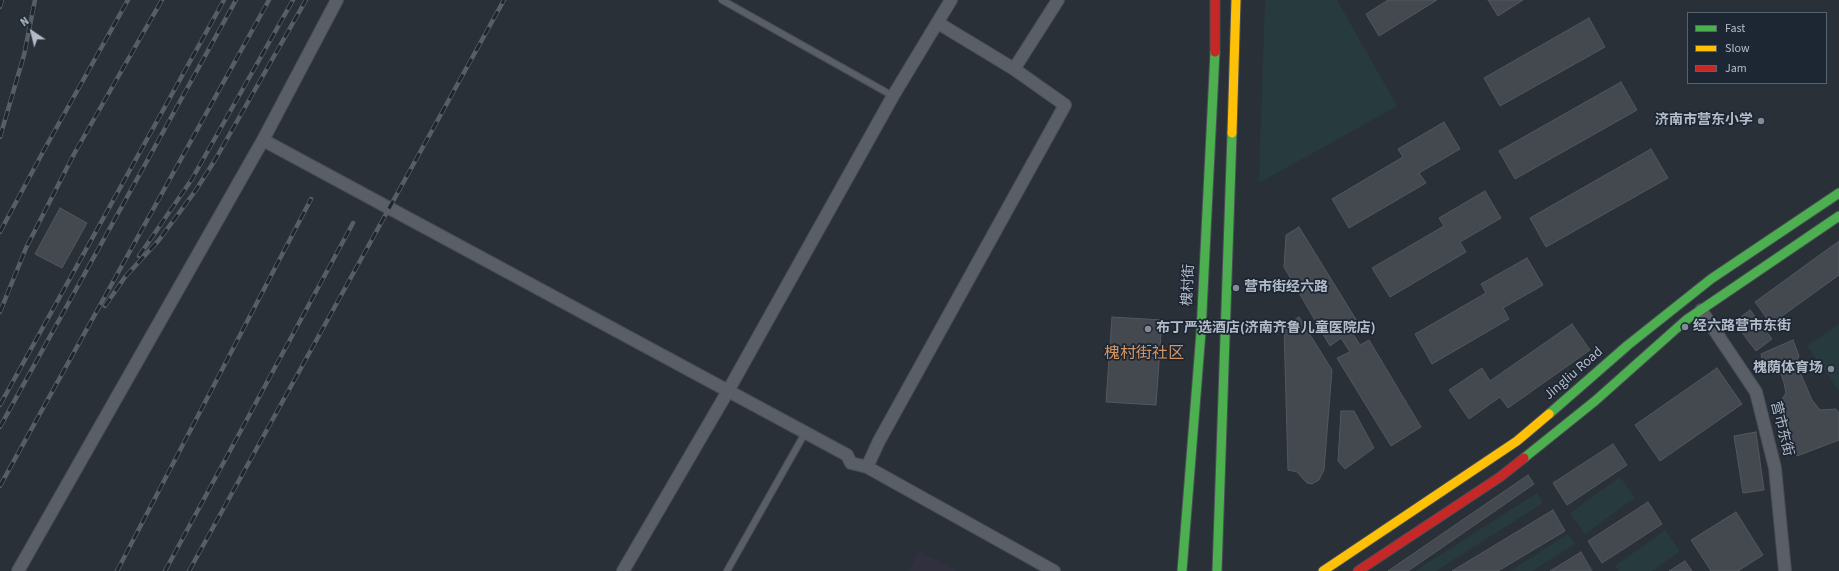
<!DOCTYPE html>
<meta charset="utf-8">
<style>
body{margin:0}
#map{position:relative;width:1839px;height:571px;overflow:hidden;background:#2a3038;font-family:"Source Sans 3",sans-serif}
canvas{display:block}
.legend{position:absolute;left:1687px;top:12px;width:140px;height:72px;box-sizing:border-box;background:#1d2633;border:1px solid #59626f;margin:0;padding:5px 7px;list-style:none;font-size:12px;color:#b4bcc9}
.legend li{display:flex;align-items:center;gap:8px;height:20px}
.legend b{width:20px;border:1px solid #59626f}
.north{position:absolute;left:12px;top:12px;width:40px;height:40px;-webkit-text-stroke:3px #1d2633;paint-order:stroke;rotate:325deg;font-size:11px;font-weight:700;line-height:16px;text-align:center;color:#b4bcc9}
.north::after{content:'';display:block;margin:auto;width:14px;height:18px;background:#b4bcc9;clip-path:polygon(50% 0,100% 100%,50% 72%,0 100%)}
</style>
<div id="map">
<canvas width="1839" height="571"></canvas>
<ul class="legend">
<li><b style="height:5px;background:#4caf50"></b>Fast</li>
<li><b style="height:5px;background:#ffc107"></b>Slow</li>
<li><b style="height:5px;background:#c62828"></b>Jam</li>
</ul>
<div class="north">N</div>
</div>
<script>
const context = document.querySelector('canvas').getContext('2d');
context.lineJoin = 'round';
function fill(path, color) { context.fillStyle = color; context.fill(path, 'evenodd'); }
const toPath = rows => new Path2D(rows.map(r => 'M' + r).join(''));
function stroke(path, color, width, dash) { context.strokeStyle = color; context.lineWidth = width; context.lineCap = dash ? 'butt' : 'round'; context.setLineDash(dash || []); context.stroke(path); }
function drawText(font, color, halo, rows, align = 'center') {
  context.font = font + ' "Source Sans 3","Noto Sans SC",sans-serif'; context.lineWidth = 3.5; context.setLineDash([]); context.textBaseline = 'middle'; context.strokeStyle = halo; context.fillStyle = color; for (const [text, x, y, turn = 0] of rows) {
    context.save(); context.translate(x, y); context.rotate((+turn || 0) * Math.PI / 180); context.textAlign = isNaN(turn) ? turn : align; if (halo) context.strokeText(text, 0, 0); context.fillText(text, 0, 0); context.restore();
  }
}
fill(toPath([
 [920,551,957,571,908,571]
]), '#31303e');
fill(toPath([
 [1265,0,1337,0,1397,106,1259,183],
 [1839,324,1839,391,1807,346],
 [1620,477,1635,498,1585,534,1570,513],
 [1537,493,1543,503,1436,571,1415,571],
 [1665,530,1680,551,1652,571,1619,571,1615,566],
 [1568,534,1575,544,1532,571,1510,571]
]), '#273a3e');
const building = toPath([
 [1388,0,1437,0,1379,36,1366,14,1388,0],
 [1488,0,1523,0,1498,16,1488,0],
 [1589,18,1605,47,1500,106,1484,78,1589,18],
 [1621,82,1637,110,1515,179,1499,151,1621,82],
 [1444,122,1460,149,1419,173,1426,183,1349,228,1332,199,1403,157,1398,149,1444,122],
 [1651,149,1668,178,1546,247,1530,218,1651,149],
 [1485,191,1501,218,1460,242,1466,252,1390,297,1372,268,1444,226,1439,218,1485,191],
 [60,208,87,223,62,268,35,254,60,208],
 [1299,227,1360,326,1352,332,1360,345,1369,340,1421,427,1391,446,1337,358,1350,352,1341,338,1330,346,1284,267,1286,235,1299,227],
 [1839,241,1839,275,1771,324,1755,302,1839,241],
 [1527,258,1543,285,1503,308,1509,319,1432,364,1415,334,1486,293,1481,284,1527,258],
 [1750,310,1772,339,1756,351,1734,322,1750,310],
 [1112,317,1162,320,1156,405,1106,402,1112,317],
 [1299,317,1332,370,1324,470,1319,480,1312,484,1307,483,1297,472,1288,470,1284,327,1299,317],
 [1572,324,1590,350,1508,408,1500,397,1469,419,1449,390,1482,368,1490,381,1572,324],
 [1793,340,1799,356,1796,363,1812,400,1820,410,1836,409,1839,413,1839,440,1797,456,1788,437,1790,429,1779,404,1786,393,1784,383,1779,368,1765,373,1761,354,1793,340],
 [1717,368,1742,404,1660,461,1635,425,1717,368],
 [1341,411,1354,411,1374,448,1345,469,1338,461,1341,411],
 [1756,432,1764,490,1743,493,1734,436,1756,432],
 [1613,444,1627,465,1567,505,1553,483,1613,444],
 [1528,475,1534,484,1408,571,1388,571,1528,475],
 [1648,502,1662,524,1602,563,1588,541,1648,502],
 [1553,510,1565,531,1498,571,1452,571,1553,510],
 [1736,512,1763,555,1738,571,1711,571,1691,540,1736,512],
 [1581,552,1592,571,1550,571,1581,552],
 [1685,561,1692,571,1669,571,1685,561]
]);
fill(building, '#444950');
stroke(building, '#52575f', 1);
const lane = toPath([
 [722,0,893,96],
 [727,571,805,433]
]);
const street = toPath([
 [938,23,1014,69],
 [263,140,847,455,851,463,867,467,1054,571],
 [1701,310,1756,392,1775,468,1785,571],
 [867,467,879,441,1065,105,1014,69,1058,0],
 [18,571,263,140,337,0],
 [623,571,728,391,893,96,951,0]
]);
const fast = toPath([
 [1549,414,1628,345,1711,279,1839,193],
 [1524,458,1595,401,1686,320,1839,216],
 [1182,571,1201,332,1215,52],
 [1217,571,1232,133]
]);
const slow = toPath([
 [1232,133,1236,0],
 [1323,571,1517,441,1549,414]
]);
const jam = toPath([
 [1215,52,1215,0],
 [1358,571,1500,477,1524,458]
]);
stroke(lane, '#484c53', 8);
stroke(street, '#484c53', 14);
stroke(fast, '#484c53', 11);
stroke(slow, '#484c53', 11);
stroke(jam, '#484c53', 11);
stroke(lane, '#5a5e66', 6);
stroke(street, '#5a5e66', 12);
stroke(fast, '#4caf50', 9);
stroke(slow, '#ffc107', 9);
stroke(jam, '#c62828', 9);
const rail = toPath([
 [0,7,2,0],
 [0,137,24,55,35,0],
 [0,232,44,150,128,0],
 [139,256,192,179,293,0],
 [105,306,125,277,159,240,196,190,215,160,306,0],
 [0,312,26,248,74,154,162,0],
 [0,405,224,0],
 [0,427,236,0],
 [0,486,269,0],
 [117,571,311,199],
 [165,571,353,223],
 [189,571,504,0]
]);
stroke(rail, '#595d64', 4.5);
stroke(rail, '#1d2633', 3, [9]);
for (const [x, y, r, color] of [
 [1761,121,4,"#848b96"],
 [1236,288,4,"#848b96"],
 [1685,327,4,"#848b96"],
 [1148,329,4,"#848b96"],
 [1831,369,4,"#848b96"]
]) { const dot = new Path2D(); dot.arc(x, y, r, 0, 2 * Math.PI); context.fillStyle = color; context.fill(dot); stroke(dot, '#1d2633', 1.5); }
drawText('bold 14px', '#b4bcc9', '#1d2633', [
 ["济南市营东小学",1753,121,"right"],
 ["营市街经六路",1244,288],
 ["经六路营市东街",1693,327],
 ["布丁严选酒店(济南齐鲁儿童医院店)",1156,329],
 ["槐荫体育场",1823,369,"right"]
], 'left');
drawText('14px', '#b4bcc9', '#1d2633', [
 ["槐村街",1189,285,-87],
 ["Jingliu Road",1574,374,-41],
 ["营市东街",1781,429,76]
]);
drawText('16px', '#d59563', '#1d2633', [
 ["槐村街社区",1144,354]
]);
</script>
